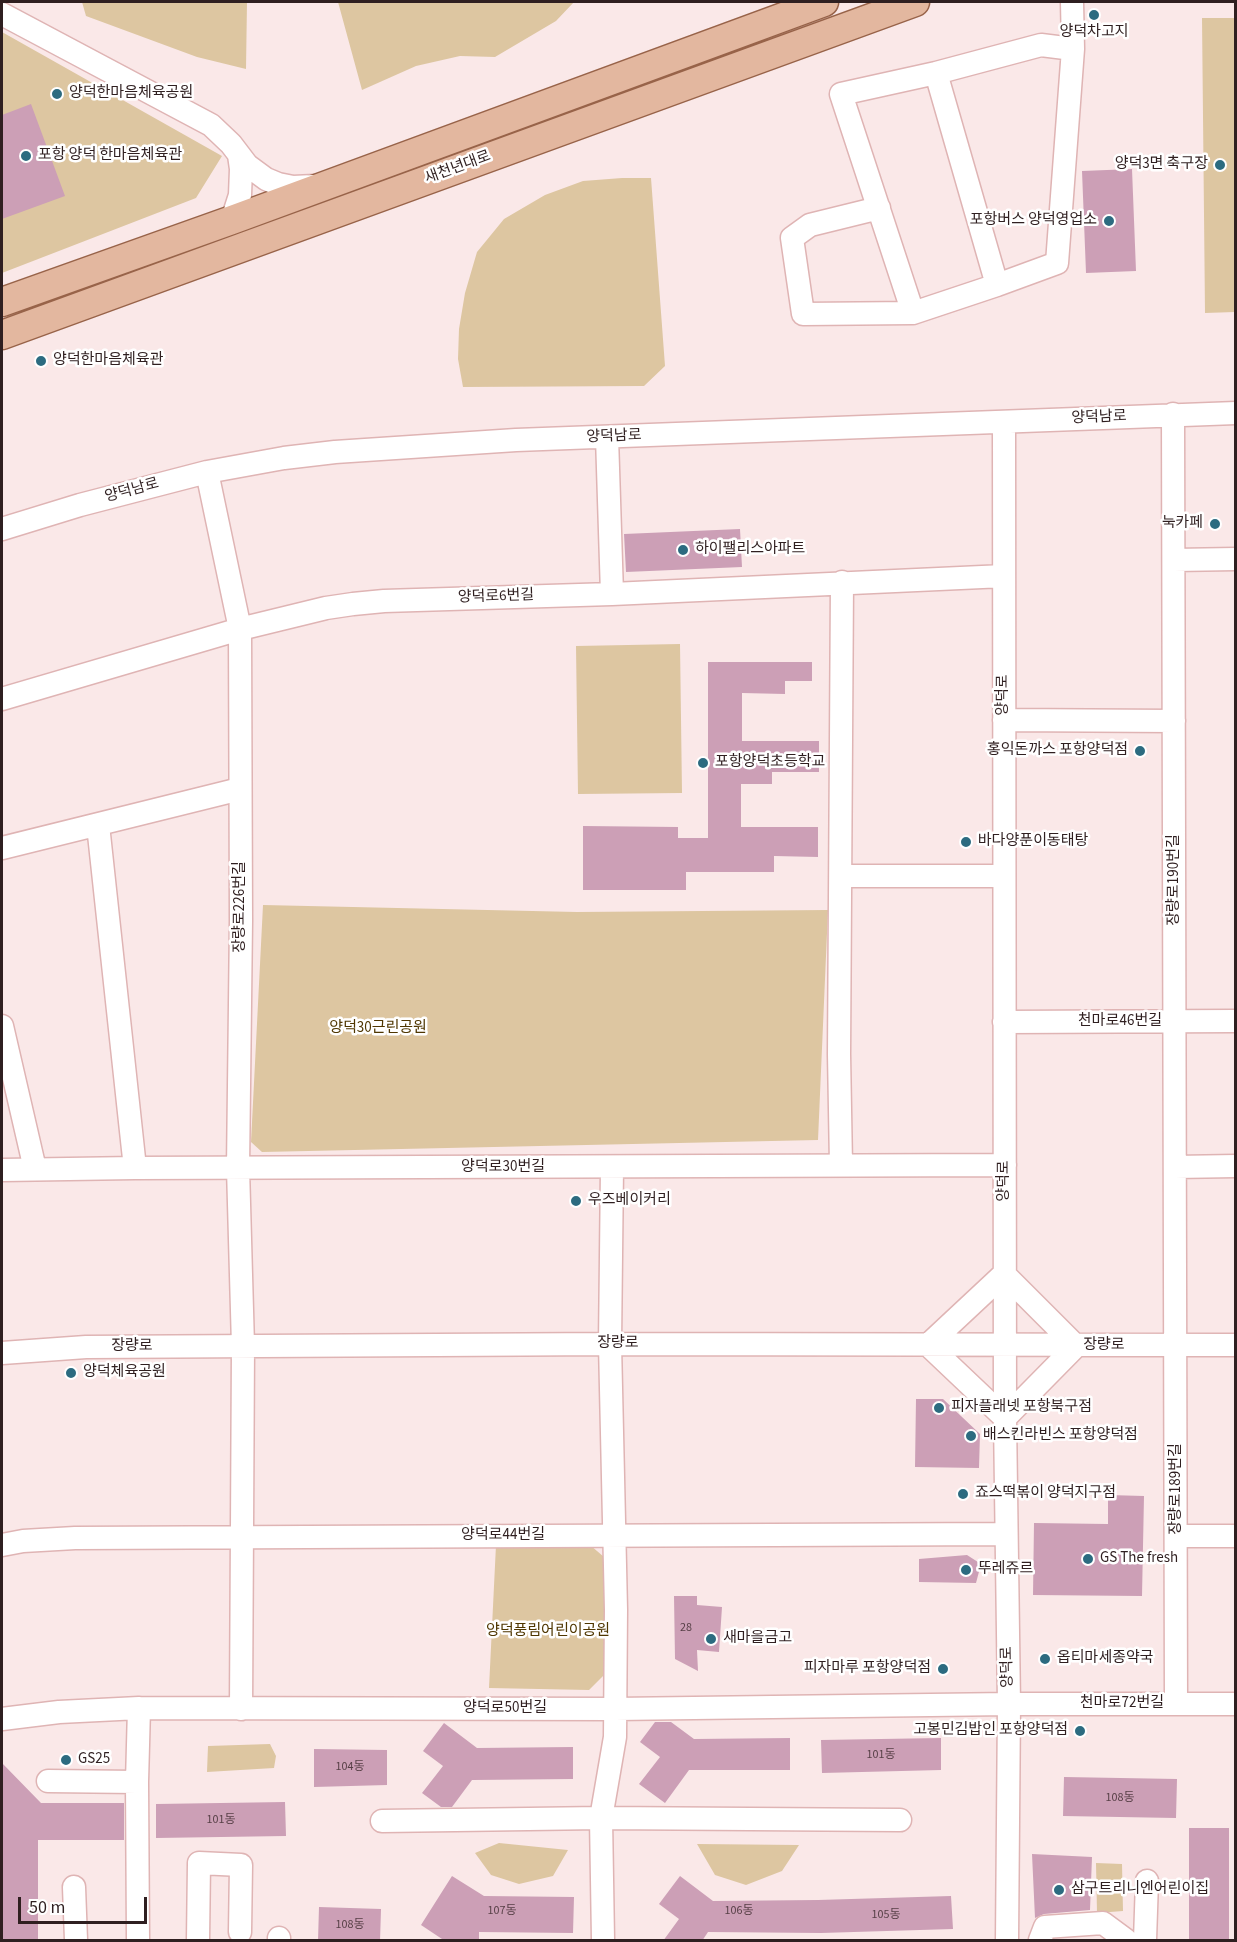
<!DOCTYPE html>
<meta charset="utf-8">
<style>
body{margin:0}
#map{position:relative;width:1237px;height:1942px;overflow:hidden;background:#fae8e8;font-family:"Source Sans 3",sans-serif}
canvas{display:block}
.frame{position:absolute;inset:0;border:3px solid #2f1f20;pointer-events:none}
.scale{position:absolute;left:18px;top:1897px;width:129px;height:27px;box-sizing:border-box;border:3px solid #2f1f20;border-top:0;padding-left:8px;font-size:18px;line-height:21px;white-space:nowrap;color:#2f1f20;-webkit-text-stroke:4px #fff;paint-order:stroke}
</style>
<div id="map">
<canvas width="1237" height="1942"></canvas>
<div class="frame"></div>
<div class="scale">50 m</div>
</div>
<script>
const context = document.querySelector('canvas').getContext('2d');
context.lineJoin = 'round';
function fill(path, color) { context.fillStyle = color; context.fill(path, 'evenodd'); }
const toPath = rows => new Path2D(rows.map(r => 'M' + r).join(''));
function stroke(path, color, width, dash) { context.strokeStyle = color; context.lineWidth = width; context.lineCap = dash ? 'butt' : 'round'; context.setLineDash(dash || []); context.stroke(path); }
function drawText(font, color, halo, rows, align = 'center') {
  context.font = font + ' "Source Sans 3","Noto Sans KR",sans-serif'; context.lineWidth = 5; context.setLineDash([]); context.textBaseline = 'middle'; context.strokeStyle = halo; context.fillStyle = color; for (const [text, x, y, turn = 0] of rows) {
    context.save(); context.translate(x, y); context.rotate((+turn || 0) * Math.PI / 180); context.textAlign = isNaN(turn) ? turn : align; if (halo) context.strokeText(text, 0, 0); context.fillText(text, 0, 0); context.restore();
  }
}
fill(toPath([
 [82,2,247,2,246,69,197,57,86,16],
 [338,2,574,2,556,21,495,57,460,56,416,66,362,90],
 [1202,18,1235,18,1235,312,1205,313],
 [2,32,222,156,196,198,2,273],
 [622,178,651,178,665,366,644,386,463,387,458,359,459,329,465,293,477,252,504,219,545,195,583,181],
 [680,644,682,793,578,794,576,646],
 [263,905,577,912,828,910,818,1140,262,1152,251,1142],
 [496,1545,590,1545,604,1557,604,1675,589,1690,489,1688],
 [270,1744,276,1756,274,1768,207,1772,208,1746],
 [499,1843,568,1850,553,1876,519,1884,491,1875,475,1853],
 [697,1844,799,1845,782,1871,746,1885,715,1875],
 [1096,1863,1122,1864,1123,1911,1097,1913]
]), '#ddc6a1');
fill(toPath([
 [31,104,65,196,2,219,2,115],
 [1132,169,1136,271,1086,273,1082,171],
 [740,529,742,567,626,572,624,534],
 [708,662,812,662,812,681,785,681,785,694,742,693,742,741,819,741,819,772,772,772,772,784,741,784,741,827,818,827,818,857,774,856,774,872,686,872,686,890,583,890,583,826,678,827,678,838,708,838],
 [916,1399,943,1399,980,1434,979,1468,915,1467],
 [1108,1495,1144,1496,1142,1596,1033,1595,1034,1523,1108,1524],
 [967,1555,981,1564,976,1583,919,1582,919,1559],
 [674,1596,697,1596,697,1605,722,1607,719,1652,697,1650,698,1671,675,1659],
 [655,1722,671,1722,694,1739,790,1738,790,1770,689,1770,665,1803,639,1784,660,1757,640,1742],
 [444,1723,477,1748,573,1747,573,1779,472,1780,452,1807,441,1807,422,1793,443,1766,423,1751],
 [941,1738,941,1770,822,1773,821,1740],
 [314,1749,387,1750,387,1785,314,1787],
 [2,1763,41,1803,124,1803,124,1840,38,1840,38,1941,2,1941],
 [1064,1777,1177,1779,1176,1818,1063,1816],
 [285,1802,286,1836,156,1838,156,1804],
 [1189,1828,1229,1828,1229,1941,1189,1941],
 [1032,1854,1092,1857,1090,1910,1044,1914,1035,1918],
 [452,1876,484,1896,574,1897,573,1933,479,1932,479,1941,445,1941,421,1925],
 [680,1876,713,1901,818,1900,951,1896,953,1929,821,1933,708,1932,702,1941,663,1941,679,1919,659,1904],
 [319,1907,381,1909,380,1941,318,1941]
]), '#cc9fb6');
const minor = toPath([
 [2,14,211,125,231,144,247,165,266,179,278,184,293,187,314,186],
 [936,73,841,94,913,313,997,285,1057,263,1073,49,1072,2],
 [879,208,810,225,792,238,803,314,913,313],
 [232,220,240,195,241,169,239,155],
 [997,285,936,73,1041,45,1073,49],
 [1173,414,1176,1704],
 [1004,422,1005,1418,1009,1704,1007,1940],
 [607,437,612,594],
 [207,472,240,629,241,921,238,1168,243,1346,241,1709],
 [2,529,80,505,207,472,284,458,335,452,516,440,1236,413],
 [1174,560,1236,559],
 [2,699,240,629,326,608,353,604,384,601,612,594,1004,576],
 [1004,720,1174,721],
 [98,825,135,1168],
 [2,848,240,789],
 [841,876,1004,876],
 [1004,1022,1236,1021],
 [2,1026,35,1169],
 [841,1165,839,1054,842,582],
 [1175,1167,1236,1166],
 [2,1170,135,1168,1005,1165],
 [1004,1274,1076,1346,1005,1418,928,1345,1004,1274],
 [2,1353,86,1347,610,1344,1236,1345],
 [1177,1536,1236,1536],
 [2,1545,23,1541,75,1538,1006,1534],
 [2,1719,59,1712,139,1708,615,1709,1009,1704,1236,1704],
 [48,1781,137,1782],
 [382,1821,601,1818,900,1820],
 [74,1887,76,1940],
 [138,1940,137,1782,139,1708],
 [198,1940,199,1863,241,1865,240,1932],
 [279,1940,279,1938],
 [603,1940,601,1818,615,1737,616,1610,610,1344,612,1167],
 [1040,1940,1045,1927,1103,1923,1126,1940],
 [1145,1940,1147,1881]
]);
const major = toPath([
 [2,302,232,220,824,2],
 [2,335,915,2]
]);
stroke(minor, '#dfb4b4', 25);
stroke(major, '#986349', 31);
stroke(minor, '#fff', 22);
stroke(major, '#e3b79f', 28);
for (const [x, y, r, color] of [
 [1094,15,6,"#2c6b80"],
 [57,94,6,"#2c6b80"],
 [26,156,6,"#2c6b80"],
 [1220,165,6,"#2c6b80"],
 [1109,221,6,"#2c6b80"],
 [41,361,6,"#2c6b80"],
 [1215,524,6,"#2c6b80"],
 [683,550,6,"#2c6b80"],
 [1140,751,6,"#2c6b80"],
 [703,763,6,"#2c6b80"],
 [966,842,6,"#2c6b80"],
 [576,1201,6,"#2c6b80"],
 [71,1373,6,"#2c6b80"],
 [939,1408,6,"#2c6b80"],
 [971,1436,6,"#2c6b80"],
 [963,1494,6,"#2c6b80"],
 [1088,1559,6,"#2c6b80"],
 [966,1570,6,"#2c6b80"],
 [711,1639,6,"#2c6b80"],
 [1045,1659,6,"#2c6b80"],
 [943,1669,6,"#2c6b80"],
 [1080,1731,6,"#2c6b80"],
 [66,1760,6,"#2c6b80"],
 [1059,1890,6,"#2c6b80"]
]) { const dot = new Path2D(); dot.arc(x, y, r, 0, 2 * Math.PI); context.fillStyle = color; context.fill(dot); stroke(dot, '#fff', 2); }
drawText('12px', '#563f46', null, [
 ["28",686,1628],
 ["101동",881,1755],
 ["104동",350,1767],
 ["108동",1120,1798],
 ["101동",221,1820],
 ["107동",502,1911],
 ["106동",739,1911],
 ["105동",886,1915],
 ["108동",350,1925]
]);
drawText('15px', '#2f1f20', '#fff', [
 ["양덕차고지",1094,33,"center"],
 ["양덕한마음체육공원",69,94],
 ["포항 양덕 한마음체육관",38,156],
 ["양덕3면 축구장",1208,165,"right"],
 ["포항버스 양덕영업소",1097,221,"right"],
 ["양덕한마음체육관",53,361],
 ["눅카페",1203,524,"right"],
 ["하이팰리스아파트",695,550],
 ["홍익돈까스 포항양덕점",1128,751,"right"],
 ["포항양덕초등학교",715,763],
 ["바다양푼이동태탕",978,842],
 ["우즈베이커리",588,1201],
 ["양덕체육공원",83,1373],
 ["피자플래넷 포항북구점",951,1408],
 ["배스킨라빈스 포항양덕점",983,1436],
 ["죠스떡볶이 양덕지구점",975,1494],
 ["GS The fresh",1100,1559],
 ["뚜레쥬르",978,1570],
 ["새마을금고",723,1639],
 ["옵티마세종약국",1057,1659],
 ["피자마루 포항양덕점",931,1669,"right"],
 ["고봉민김밥인 포항양덕점",1068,1731,"right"],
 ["GS25",78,1760],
 ["삼구트리니엔어린이집",1071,1890]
], 'left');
drawText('15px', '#2f1f20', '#fff', [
 ["새천년대로",458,168,-20],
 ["양덕남로",1099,418,-2],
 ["양덕남로",614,437,-2],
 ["양덕남로",132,491,-15],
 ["양덕로6번길",496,597,-2],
 ["양덕로",1004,695,-90],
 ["장량로190번길",1175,880,-90],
 ["장량로226번길",241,907,-90],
 ["천마로46번길",1120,1022],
 ["양덕로30번길",503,1168],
 ["양덕로",1005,1181,-90],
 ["장량로",618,1344],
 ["장량로",1104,1346],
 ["장량로",132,1347],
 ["장량로189번길",1177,1489,-90],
 ["양덕로44번길",503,1536],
 ["양덕로",1008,1667,-91],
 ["천마로72번길",1122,1704],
 ["양덕로50번길",505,1709]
]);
drawText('15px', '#4f3600', '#fff', [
 ["양덕30근린공원",378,1029],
 ["양덕풍림어린이공원",548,1632]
]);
</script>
